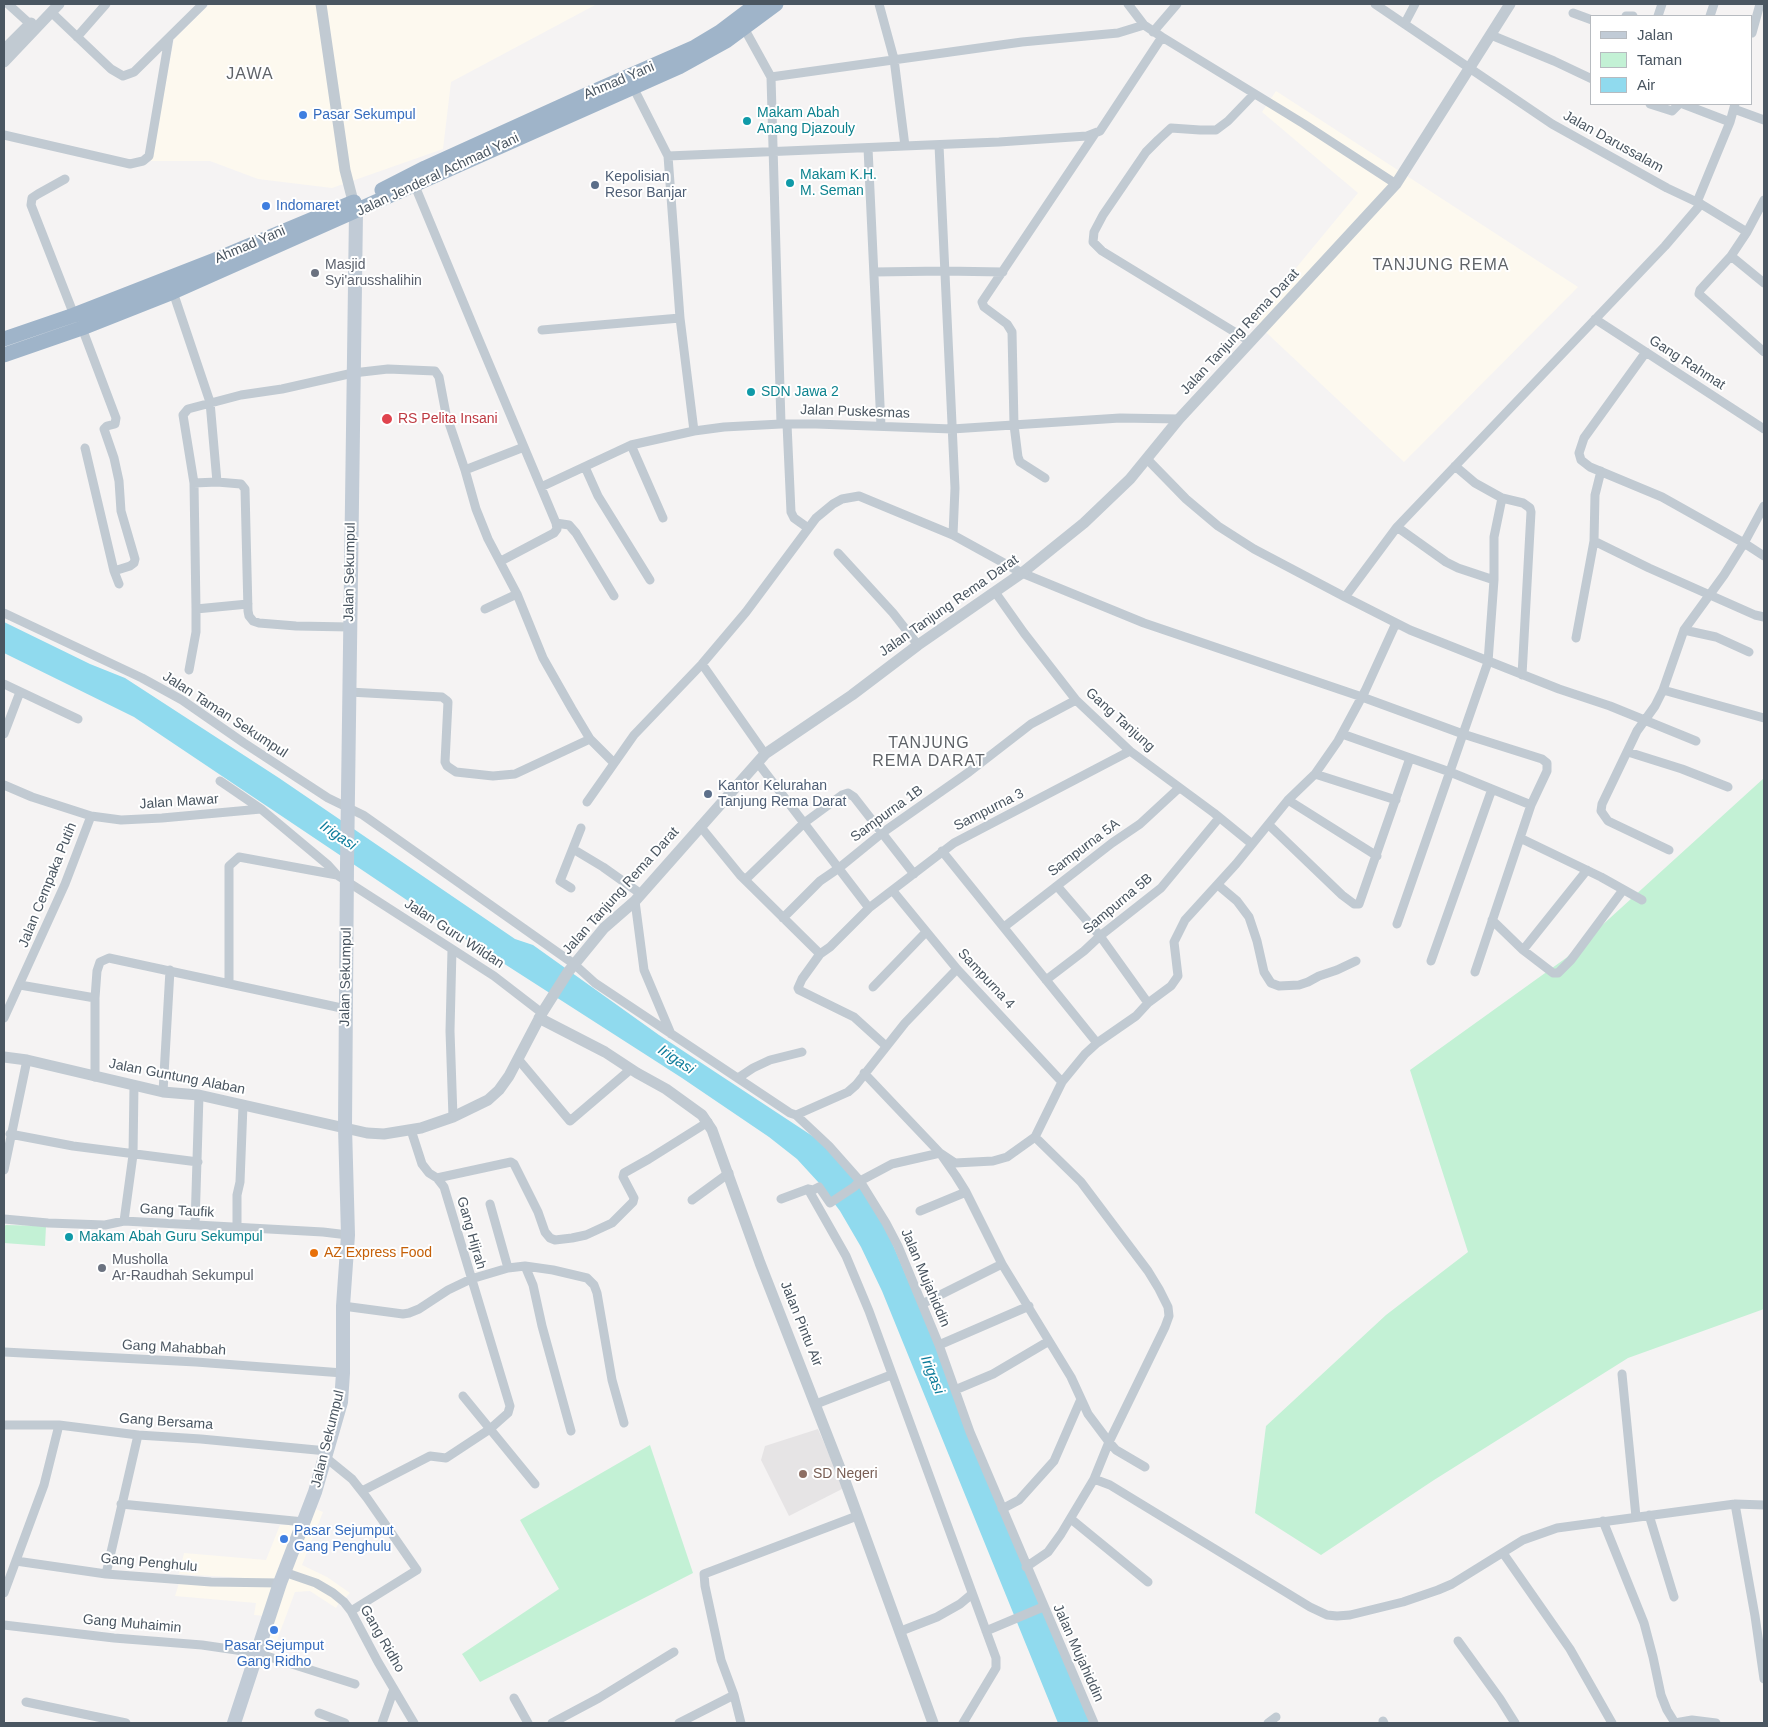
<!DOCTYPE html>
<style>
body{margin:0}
#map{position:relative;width:1768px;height:1727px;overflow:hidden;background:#f5f3f3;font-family:Helvetica,sans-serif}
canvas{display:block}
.frame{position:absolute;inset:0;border:5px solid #4a5661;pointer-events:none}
.legend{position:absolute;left:1590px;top:15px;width:162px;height:90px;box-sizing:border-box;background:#fff;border:1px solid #b7bbc0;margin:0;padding:6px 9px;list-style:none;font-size:15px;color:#4a5661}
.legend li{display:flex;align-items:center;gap:10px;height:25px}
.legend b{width:25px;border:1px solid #b7bbc0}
</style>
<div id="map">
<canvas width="1768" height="1727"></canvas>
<div class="frame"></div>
<ul class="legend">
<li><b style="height:6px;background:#c1cbd6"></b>Jalan</li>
<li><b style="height:14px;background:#c3f1d5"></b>Taman</li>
<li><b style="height:14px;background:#90daee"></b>Air</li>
</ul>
</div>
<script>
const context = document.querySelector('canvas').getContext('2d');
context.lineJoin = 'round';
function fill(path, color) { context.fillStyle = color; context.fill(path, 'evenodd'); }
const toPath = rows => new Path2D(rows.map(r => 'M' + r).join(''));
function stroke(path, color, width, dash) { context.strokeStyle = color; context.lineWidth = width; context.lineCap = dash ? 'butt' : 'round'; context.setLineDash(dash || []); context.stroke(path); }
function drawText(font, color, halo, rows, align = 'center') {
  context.font = font + ' Helvetica,sans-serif'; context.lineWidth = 4; context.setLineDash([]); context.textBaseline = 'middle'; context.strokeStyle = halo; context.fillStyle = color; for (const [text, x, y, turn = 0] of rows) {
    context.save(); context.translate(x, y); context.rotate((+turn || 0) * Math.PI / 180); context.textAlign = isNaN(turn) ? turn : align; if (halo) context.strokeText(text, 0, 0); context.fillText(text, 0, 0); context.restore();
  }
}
fill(toPath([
 [210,4,597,4,451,82,443,149,332,188,258,179,210,161,151,161,174,39],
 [1276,91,1578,287,1404,462,1253,320,1358,193,1262,112],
 [313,1508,323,1512,302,1565,327,1577,350,1593,344,1599,288,1570],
 [280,1525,299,1525,278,1580,179,1574,184,1553,266,1560],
 [286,1575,306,1581,340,1601,336,1608,310,1591,295,1592,271,1656,261,1651],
 [179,1583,276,1585,266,1616,254,1615,256,1603,175,1596]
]), '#fdf9ef');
fill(toPath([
 [818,1429,844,1488,789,1516,761,1460,765,1446]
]), '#e6e4e5');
fill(toPath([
 [1764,778,1764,1309,1628,1358,1434,1480,1321,1555,1255,1513,1266,1426,1386,1315,1468,1252,1410,1070,1566,958],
 [6,1225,46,1226,45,1246,4,1243,4,1226],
 [650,1445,693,1573,480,1682,462,1654,559,1589,520,1520]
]), '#c3f1d5');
fill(toPath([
 [4,622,90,664,125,678,279,778,515,939,533,945,659,1035,817,1139,852,1175,888,1233,943,1363,1090,1723,1058,1723,882,1291,861,1247,840,1211,819,1183,797,1159,769,1137,682,1078,450,929,134,717,4,653]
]), '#90daee');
stroke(toPath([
 [8,4,30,24],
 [879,4,894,59,905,146],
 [1128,4,1144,25,1162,37,1304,124,1396,184],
 [1375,4,1552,124,1667,188,1701,204,1747,232],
 [51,12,111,69,123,76,134,72,203,4],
 [1573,13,1592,20],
 [1626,16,1633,16],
 [1658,16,1662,4],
 [1710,16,1714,4],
 [1405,23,1415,4],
 [744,28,771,77],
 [1153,32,1177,4],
 [1752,33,1760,4],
 [1491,35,1554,61,1592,79],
 [77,37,106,4],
 [633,87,668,156,680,318,694,431],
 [1650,104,1672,111,1679,104],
 [1683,104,1730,122],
 [1734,109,1764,120],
 [4,135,130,164,143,161,149,156,169,38],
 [939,145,955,488,953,535],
 [868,148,881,426],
 [668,156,999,142,1087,136,1100,131,1162,37],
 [65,179,38,194,32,198,31,205,74,315],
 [415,186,476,333,556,523,557,529,554,533,501,561],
 [1764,200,1747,232,1731,256,1764,283],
 [1697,202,1730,122,1735,104],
 [1731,256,1700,290,1699,294,1764,352],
 [874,272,944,271,1003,272],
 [173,292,210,402,217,482],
 [1595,319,1764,429],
 [82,328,116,418,115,424,107,426,104,429,114,458,119,481,121,511,135,559,134,563,130,566,114,571],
 [542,330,680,318],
 [1251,342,1102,251,1093,242,1094,232,1103,215,1146,152,1158,140,1171,128,1200,130,1216,130,1228,121,1254,94],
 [1646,352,1584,438,1579,453,1581,460,1590,467,1662,497,1744,543,1724,575,1684,630,1663,690,1655,706,1637,731,1602,804,1601,811,1608,821,1669,850],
 [781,424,771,77,1022,42,1118,33,1144,25],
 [787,424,791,512,794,518,808,528],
 [631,445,663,518],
 [85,448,114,571,119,584],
 [1147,459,1186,499,1218,526,1254,549,1345,597],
 [1455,466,1475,483,1502,498,1523,503,1530,508,1531,512,1522,675],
 [585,467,598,496,650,580],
 [465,470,524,447],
 [1045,478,1020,462,1018,457,1014,425,1012,332,1007,324,984,307,982,302,1094,135],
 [194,483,217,482,241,484,245,489,248,611,249,616,253,621,259,623,296,626,350,627],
 [541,487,631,445,694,431,724,427,781,424,816,424,952,429,1120,418,1179,419],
 [1764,506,1744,543,1764,556],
 [556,523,569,525,576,533,614,596],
 [1397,527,1446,562,1458,568,1494,580],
 [1594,541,1649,568,1755,615,1764,617],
 [838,553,893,613,918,645],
 [995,592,1024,633,1076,700,1130,751,1214,813,1252,844],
 [196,609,248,604],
 [485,609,517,594,543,658,572,709,590,739,614,763],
 [4,613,142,678,182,700,244,743,328,798,363,815,574,964,595,983,790,1113,796,1115,829,1146,860,1181,886,1223,898,1246,939,1345,970,1432,1094,1723],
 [1684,630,1716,637,1749,652],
 [1576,638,1594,541,1595,495,1601,471],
 [702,664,765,754],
 [189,670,196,632,196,609,194,483,183,415,188,409,241,395,282,389,353,373,388,369,435,371,439,377,446,414,465,470,476,509,488,539,517,594],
 [4,684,78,719],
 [1663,690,1764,718],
 [349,692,442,697,446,700,448,702,445,762,447,766,456,772,493,776,515,774,590,739],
 [4,734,20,692],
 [1342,734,1450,772,1531,805,1475,972],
 [1696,741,1610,706,1559,689,1410,630,1345,597,1397,527,1665,246,1701,204],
 [1628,752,1682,769,1728,787],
 [758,763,869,908],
 [1315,774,1396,800],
 [220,781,261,809],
 [4,785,32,797,91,816,121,820,162,818,261,809,328,865,337,875],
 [1288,800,1377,856],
 [587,802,634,735,702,664,746,612,816,518,833,504,842,499,859,496,953,535,1022,573,1144,623,1362,697,1463,734,1542,759,1547,763,1547,771,1531,805],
 [1269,825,1342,895,1354,904,1359,904,1410,758],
 [700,826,740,875,820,954],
 [1520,838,1601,877,1642,900],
 [573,849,603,867,641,894],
 [942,851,1097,1043],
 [746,879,804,823,842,795,848,793,854,797,914,874],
 [1218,885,1237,901,1249,917,1257,941,1264,972,1271,983,1279,986,1299,985,1308,982,1319,976,1337,970,1356,961],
 [1057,886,1100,936,1148,1003,1136,1016,1097,1043,1085,1054,1062,1082,1035,1137,1081,1182,1148,1271,1159,1289,1168,1307,1169,1316,1165,1327,1109,1442,1116,1450,1145,1467],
 [571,888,560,881,581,828],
 [893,891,957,969,1062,1082],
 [635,901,644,970,671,1034],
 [783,918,820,881,839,868,882,833,969,772,1031,724,1076,700],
 [1492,920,1523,950,1553,973,1558,973,1571,960,1623,890],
 [1397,924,1488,662,1494,580,1494,537,1502,498],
 [1004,927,1112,843,1140,824,1179,788],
 [452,949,450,1031,453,1117],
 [1523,950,1587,870],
 [1431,961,1492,789],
 [1046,980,1084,951,1100,936,1161,888,1219,818],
 [229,983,229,866,239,857,337,875,494,976,542,1013],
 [20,985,95,998],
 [873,987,926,932],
 [1148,1003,1171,986,1178,976,1174,942,1185,920,1236,864,1288,800,1315,774,1338,741,1365,691,1396,623],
 [4,1018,65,884,91,816],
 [886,1046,854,1017,799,990,798,988,802,979,820,954,830,947,869,908,954,843,1130,751],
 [518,1059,570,1121,631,1069],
 [864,1073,940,1153,956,1176,966,1192,1002,1264,1071,1377,1088,1414,1109,1442,1094,1479],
 [95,1077,95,998,97,971,100,962,109,958,346,1009],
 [738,1078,753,1068,770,1060,802,1052],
 [163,1092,170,970],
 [796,1115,848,1092,856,1085,905,1023,957,969],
 [10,1134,73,1146,198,1162],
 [4,1170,27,1060],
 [437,1178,511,1162,514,1164,538,1212,545,1232,550,1238,555,1240,572,1238,586,1235,612,1223,633,1202,634,1198,623,1177,624,1173,649,1159,708,1122],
 [808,1189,846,1256,869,1311,996,1658,996,1668,963,1723],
 [781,1199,808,1189,813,1190,819,1187,830,1203,854,1187,860,1181,892,1164,940,1153,955,1163,993,1161,1007,1157,1035,1137],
 [692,1200,729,1173],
 [490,1204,508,1268],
 [920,1211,966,1192],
 [4,1219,48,1223,105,1225,124,1221,323,1232,348,1235],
 [124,1221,133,1155,134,1085],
 [195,1225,199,1095],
 [237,1228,237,1195,240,1182,243,1105],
 [525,1266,533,1285,542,1326,571,1431],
 [922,1304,1002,1264],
 [343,1306,403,1314,409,1313,419,1309,448,1290,471,1279,508,1268,525,1266,553,1270,587,1278,594,1285,597,1293,612,1380,624,1423],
 [939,1345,1029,1306],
 [4,1352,196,1362,343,1373],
 [1622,1374,1636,1517],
 [955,1390,993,1374,1049,1341],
 [463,1396,535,1484],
 [816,1404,891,1375],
 [4,1425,59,1425,138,1435,201,1439,327,1451],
 [325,1457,352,1479,367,1498,417,1570,351,1611],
 [362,1491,430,1456,446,1458,490,1429,508,1413,510,1406,444,1187,437,1178,429,1173,422,1164,411,1130],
 [121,1504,304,1522],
 [1735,1504,1755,1616,1764,1679],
 [1002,1509,1019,1500,1054,1461,1081,1399],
 [1649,1515,1674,1597],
 [1071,1519,1148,1582],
 [1603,1521,1644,1623,1653,1657,1661,1695,1667,1710,1675,1723],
 [1503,1553,1570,1649,1612,1723],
 [16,1561,106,1574,211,1582,280,1583],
 [1026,1567,1048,1552,1061,1534,1094,1479,1110,1485,1310,1607,1327,1615,1337,1616,1350,1615,1403,1602,1438,1590,1452,1584,1523,1540,1557,1528,1735,1504,1764,1505],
 [284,1572,316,1583,333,1593,344,1602,351,1611,378,1662,414,1723],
 [106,1574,138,1435],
 [4,1593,44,1485,59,1425],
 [4,1625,114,1638,202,1645,257,1653,355,1684],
 [901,1631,937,1617,960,1604,972,1594],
 [986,1631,1043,1607],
 [1458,1641,1500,1699,1515,1723],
 [514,1698,528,1723],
 [26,1702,126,1723],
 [319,1713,345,1723],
 [1383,1721,1384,1723],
 [382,1723,394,1689],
 [552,1723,599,1698,674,1652],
 [679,1723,734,1695],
 [741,1723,734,1695,721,1660,705,1586,704,1574,857,1516],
 [1268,1723,1276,1717],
 [1675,1723,1692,1720,1716,1723]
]), '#c1cad2', 9);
stroke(toPath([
 [321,4,345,170,355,209],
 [4,50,31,23],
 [4,62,59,4],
 [539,1018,605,1052,637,1073,666,1089,702,1115,712,1130,760,1263,845,1481,933,1723],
 [4,1057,27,1060,163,1092,199,1095,367,1133,384,1134,421,1128,453,1117,488,1100,499,1090,509,1076,542,1013,568,972,604,928,635,901,765,754,852,695,918,645,1022,573,1084,523,1130,479,1179,419,1396,184,1510,4]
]), '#c1cad2', 11);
stroke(toPath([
 [234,1723,280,1583,315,1492,341,1402,343,1373,343,1306,348,1235,345,1127,347,865,356,212]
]), '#c1cbd6', 14);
stroke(toPath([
 [382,190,425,168,588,94,695,47,720,32,757,4],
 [4,339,74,315,215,260,354,202],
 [4,355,82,328,173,292,679,67,726,41,776,4]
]), '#9fb4c9', 15);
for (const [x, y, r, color] of [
 [303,115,5,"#3f7fe0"],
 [747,121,5,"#0f9aa8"],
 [790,183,5,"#0f9aa8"],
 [595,185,5,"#5c6f8a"],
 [266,206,5,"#3f7fe0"],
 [315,273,5,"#6b7280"],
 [751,392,5,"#0f9aa8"],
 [387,419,6,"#e0444e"],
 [708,794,5,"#5c6f8a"],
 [69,1237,5,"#0f9aa8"],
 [314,1253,5,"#e8710a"],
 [102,1268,5,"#6b7280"],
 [803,1474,5,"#8d6e63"],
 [284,1539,5,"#3f7fe0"],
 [274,1630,5,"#3f7fe0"]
]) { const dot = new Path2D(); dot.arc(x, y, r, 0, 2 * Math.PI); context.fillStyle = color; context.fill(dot); stroke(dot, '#fff', 2); }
drawText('14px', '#4a5661', '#fff', [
 ["Ahmad Yani",619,81,-23],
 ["Jalan Darussalam",1613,142,29],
 ["Jalan Jenderal Achmad Yani",438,175,-25],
 ["Ahmad Yani",250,245,-23],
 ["Jalan Tanjung Rema Darat",1240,332,-47],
 ["Gang Rahmat",1687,363,33],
 ["Jalan Puskesmas",855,412,2],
 ["Jalan Sekumpul",350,572,-89],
 ["Jalan Tanjung Rema Darat",949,606,-35],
 ["Jalan Taman Sekumpul",225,715,33],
 ["Gang Tanjung",1120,720,42],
 ["Jalan Mawar",179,802,-4],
 ["Sampurna 3",989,810,-27],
 ["Sampurna 1B",887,814,-36],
 ["Sampurna 5A",1084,848,-37],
 ["Jalan Cempaka Putih",48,885,-68],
 ["Jalan Tanjung Rema Darat",621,891,-48],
 ["Sampurna 5B",1118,904,-40],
 ["Jalan Guru Wildan",454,934,33],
 ["Jalan Sekumpul",346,977,-89],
 ["Sampurna 4",986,979,47],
 ["Jalan Guntung Alaban",177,1077,11],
 ["Gang Taufik",177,1211,3],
 ["Gang Hijrah",471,1233,74],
 ["Jalan Mujahiddin",925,1278,67],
 ["Jalan Pintu Air",801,1324,68],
 ["Gang Mahabbah",174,1348,3],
 ["Gang Bersama",166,1422,4],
 ["Jalan Sekumpul",328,1439,-76],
 ["Gang Penghulu",149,1563,5],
 ["Gang Muhaimin",132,1624,5],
 ["Gang Ridho",382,1639,60],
 ["Jalan Mujahiddin",1078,1653,66]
]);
drawText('14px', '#0d838f', '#fff', [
 ["Makam Abah",757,113],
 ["Anang Djazouly",757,129],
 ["Makam K.H.",800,175],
 ["M. Seman",800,191],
 ["SDN Jawa 2",761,392],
 ["Makam Abah Guru Sekumpul",79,1237]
], 'left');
drawText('14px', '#366cbe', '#fff', [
 ["Pasar Sekumpul",313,115],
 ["Indomaret",276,206],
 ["Pasar Sejumput",294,1531],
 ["Gang Penghulu",294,1547],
 ["Pasar Sejumput",274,1646,"center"],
 ["Gang Ridho",274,1662,"center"]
], 'left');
drawText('14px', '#4e5e75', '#fff', [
 ["Kepolisian",605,177],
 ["Resor Banjar",605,193],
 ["Kantor Kelurahan",718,786],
 ["Tanjung Rema Darat",718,802]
], 'left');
drawText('14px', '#5b616d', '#fff', [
 ["Masjid",325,265],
 ["Syi'arusshalihin",325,281],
 ["Musholla",112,1260],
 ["Ar-Raudhah Sekumpul",112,1276]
], 'left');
drawText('14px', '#be3a42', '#fff', [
 ["RS Pelita Insani",398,419]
], 'left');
drawText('14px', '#c56008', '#fff', [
 ["AZ Express Food",324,1253]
], 'left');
drawText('14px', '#785e54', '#fff', [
 ["SD Negeri",813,1474]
], 'left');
drawText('italic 15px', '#0c7c9b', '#fff', [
 ["Irigasi",338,836,34],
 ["Irigasi",676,1060,34],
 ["Irigasi",932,1375,68]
]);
context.letterSpacing = '1px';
drawText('16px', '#5f6368', '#fff', [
 ["JAWA",250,75],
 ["TANJUNG REMA",1441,266],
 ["TANJUNG",929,744],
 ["REMA DARAT",929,762]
]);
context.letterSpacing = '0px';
</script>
